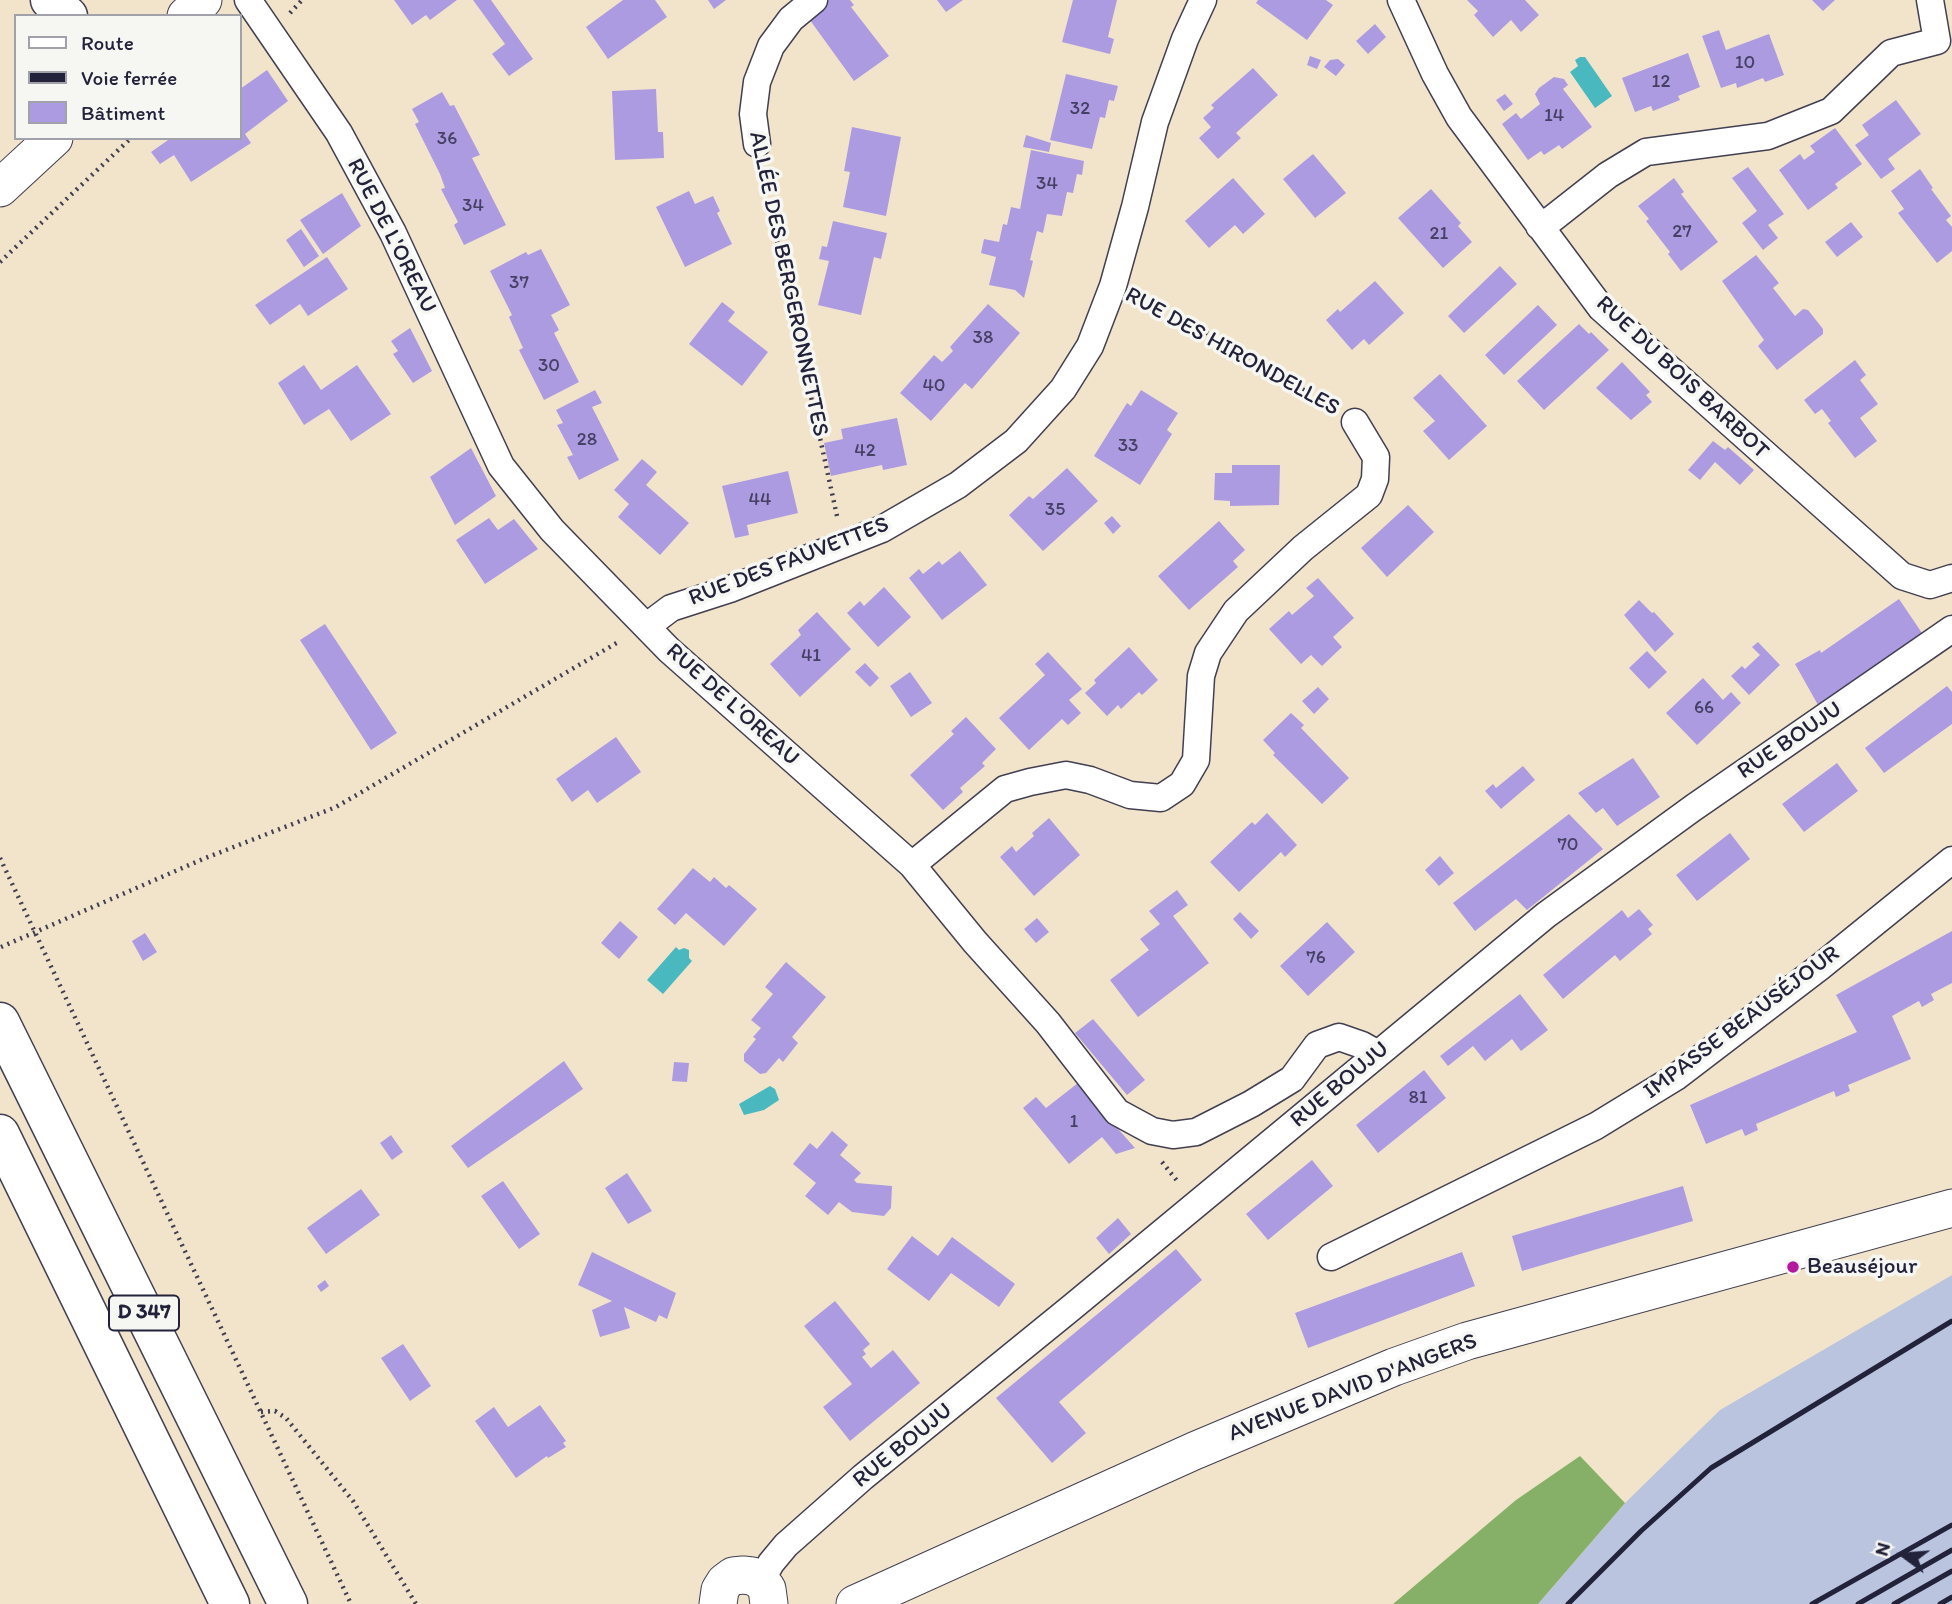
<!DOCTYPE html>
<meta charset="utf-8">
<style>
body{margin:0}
#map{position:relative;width:1952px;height:1604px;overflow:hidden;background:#f2e4cb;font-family:Itim,sans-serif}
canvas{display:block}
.legend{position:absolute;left:14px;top:14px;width:228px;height:126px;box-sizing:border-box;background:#f6f6f2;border:2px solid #a1a1a9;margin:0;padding:9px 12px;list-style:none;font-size:21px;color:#22223b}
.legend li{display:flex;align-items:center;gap:14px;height:35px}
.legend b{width:35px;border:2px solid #a1a1a9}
.north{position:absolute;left:1868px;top:1520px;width:70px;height:70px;-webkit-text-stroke:5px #f6f6f2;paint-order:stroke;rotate:286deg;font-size:19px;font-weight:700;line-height:28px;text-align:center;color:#22223b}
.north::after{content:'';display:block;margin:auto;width:24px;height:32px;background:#22223b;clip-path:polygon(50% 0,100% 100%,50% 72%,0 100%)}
</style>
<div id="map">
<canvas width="1952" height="1604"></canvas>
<ul class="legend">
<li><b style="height:9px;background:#fff"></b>Route</li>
<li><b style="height:9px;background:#22223b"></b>Voie ferrée</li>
<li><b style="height:19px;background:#ad9be1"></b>Bâtiment</li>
</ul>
<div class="north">N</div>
</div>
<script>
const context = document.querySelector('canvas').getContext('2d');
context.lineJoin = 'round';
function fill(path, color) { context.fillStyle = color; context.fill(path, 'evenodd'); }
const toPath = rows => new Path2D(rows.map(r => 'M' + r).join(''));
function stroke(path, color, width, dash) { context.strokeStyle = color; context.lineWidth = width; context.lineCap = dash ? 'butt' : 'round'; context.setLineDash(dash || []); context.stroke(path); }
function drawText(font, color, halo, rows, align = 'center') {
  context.font = font + ' Itim,sans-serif'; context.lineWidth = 7; context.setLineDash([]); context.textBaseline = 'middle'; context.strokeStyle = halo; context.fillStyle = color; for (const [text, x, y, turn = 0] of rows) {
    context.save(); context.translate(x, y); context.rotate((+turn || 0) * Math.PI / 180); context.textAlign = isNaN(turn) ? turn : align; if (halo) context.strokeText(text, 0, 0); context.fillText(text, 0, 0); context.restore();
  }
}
fill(toPath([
 [1952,1275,1952,1604,1538,1604,1625,1503,1720,1410]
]), '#bac4de');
fill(toPath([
 [1580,1456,1625,1503,1538,1604,1393,1604,1516,1500]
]), '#86b067');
fill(toPath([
 [1580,57,1585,57,1612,96,1595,108,1570,72,1578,66,1575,60],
 [676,947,679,950,684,948,689,950,689,958,692,961,663,994,647,980],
 [770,1086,775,1089,779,1100,764,1110,744,1115,739,1104]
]), '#49b9bf');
fill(toPath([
 [394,0,457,0,430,20,426,15,412,25],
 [473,0,491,0,533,59,509,76,492,54,505,44],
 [623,0,655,0,667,17,608,59,586,27],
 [708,0,726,0,714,9],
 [829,0,850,0,854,5,851,7,889,56,854,81,807,16],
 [937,0,963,0,946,12],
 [1073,0,1117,0,1108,37,1114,39,1110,54,1062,42],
 [1258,0,1326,0,1333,5,1307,40,1256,3],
 [1467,0,1525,0,1539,15,1521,32,1511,20,1493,37,1474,15,1478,11],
 [1812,0,1835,0,1823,11],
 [1375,24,1386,37,1368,54,1356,41],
 [1719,30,1726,50,1769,34,1784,75,1765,82,1763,78,1737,88,1736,83,1721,88,1702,36],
 [1688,53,1700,87,1678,96,1680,100,1653,111,1651,106,1635,112,1622,78],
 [1310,56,1321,60,1317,69,1307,65],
 [1338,59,1345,65,1336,76,1324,67,1330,60],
 [1253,68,1278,95,1236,133,1241,138,1218,159,1199,138,1211,127,1203,118,1214,108,1211,105],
 [267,70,288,101,245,134,251,143,191,182,174,155,160,164,151,152,171,138,240,138,240,89],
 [1066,74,1118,86,1114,101,1109,100,1105,118,1100,117,1092,149,1050,140],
 [1554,77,1564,79,1568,85,1563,89,1592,127,1562,149,1559,145,1544,155,1541,151,1528,160,1502,124,1516,113,1521,119,1540,104,1535,94,1539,88],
 [656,89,658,132,663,132,664,158,615,160,612,91],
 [442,92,450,106,454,105,480,155,472,158,506,225,464,245,454,225,458,222,441,189,445,188,440,174,415,124,419,122,412,109],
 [1505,94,1513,104,1504,111,1496,100],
 [1896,100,1921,134,1888,159,1895,169,1881,179,1855,145,1869,135,1862,125],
 [852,127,901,137,886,216,843,207,850,172,844,171],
 [1835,128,1862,164,1835,184,1838,188,1808,210,1779,170,1800,154,1804,160,1815,152,1810,146],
 [1026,135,1051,143,1049,152,1023,147],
 [1031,150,1084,161,1082,175,1077,174,1073,193,1067,192,1062,216,1047,214,1043,233,1037,231,1030,260,1033,261,1024,298,1015,290,989,285,996,257,981,253,984,239,999,242,1003,224,1007,225,1011,207,1020,209],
 [1313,154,1346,193,1315,218,1283,179],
 [1748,167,1784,214,1768,225,1778,238,1763,250,1742,223,1757,211,1732,178],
 [1920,169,1933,188,1931,189,1951,216,1946,220,1952,227,1952,251,1937,263,1898,213,1904,209,1891,191],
 [1233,178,1265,214,1243,234,1235,225,1209,248,1185,221],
 [1674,178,1684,192,1681,194,1718,242,1681,271,1668,254,1670,252,1646,221,1649,219,1638,206],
 [1431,189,1461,223,1458,226,1472,242,1443,268,1398,218],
 [689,191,695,204,713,196,720,211,717,213,732,244,685,267,656,207],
 [342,193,361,226,323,254,300,220],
 [833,221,887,233,881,259,874,257,861,315,818,305,829,261,819,259,822,246,827,247],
 [1851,222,1863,237,1837,257,1825,242],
 [301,229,319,256,304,267,286,240],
 [541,249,570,305,551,315,559,330,554,333,579,382,544,400,519,350,523,348,509,317,512,315,490,271,526,252,528,255],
 [1756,255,1779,283,1773,288,1795,316,1803,309,1808,310,1823,329,1823,334,1777,370,1758,346,1764,340,1722,281],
 [327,257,348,289,308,316,300,304,270,325,255,305],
 [1500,266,1517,284,1464,333,1448,316],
 [1375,281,1404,313,1369,345,1364,339,1352,350,1326,320,1338,309,1340,312],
 [722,302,735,312,728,321,768,352,742,386,689,344],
 [988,304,1020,333,972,389,965,383,931,421,900,393,934,355,942,362,953,351,950,347],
 [1538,305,1557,325,1504,375,1485,355],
 [1579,324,1589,334,1591,332,1609,350,1544,410,1517,381],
 [410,328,432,371,413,383,393,354,398,351,391,341],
 [1855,360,1866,375,1860,380,1878,404,1860,418,1877,441,1855,458,1828,423,1831,421,1822,409,1815,414,1804,400],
 [1622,362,1650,392,1646,395,1652,402,1631,420,1596,388],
 [304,365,321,390,357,365,391,414,351,441,329,409,304,425,278,383],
 [1440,374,1487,426,1449,460,1423,431,1435,421,1413,398],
 [595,390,602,403,592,407,619,460,579,480,567,457,573,455,557,425,563,423,556,410],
 [1141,390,1178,413,1167,430,1172,434,1140,485,1094,456,1127,403,1131,406],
 [897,418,907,465,883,470,882,465,831,476,824,443,843,439,841,429],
 [1713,441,1725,450,1728,447,1754,470,1740,485,1715,462,1700,480,1688,470],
 [471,448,496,496,455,525,430,477],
 [642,459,657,472,646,485,689,523,660,555,618,517,629,504,614,490],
 [1232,465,1280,465,1279,505,1230,506,1230,501,1214,500,1215,473,1232,473],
 [1067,468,1098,501,1043,551,1009,515,1029,496,1033,499],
 [788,471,798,513,747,525,749,535,735,538,722,486],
 [1408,505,1434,532,1387,577,1361,548],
 [1112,516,1121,526,1113,534,1104,523],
 [489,518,498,530,514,519,538,549,485,584,456,540],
 [1219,521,1245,550,1233,561,1238,567,1189,610,1158,576],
 [960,551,987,585,942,620,909,578,919,569,923,574,939,561,942,565],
 [1318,578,1354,618,1333,637,1342,647,1322,666,1311,655,1301,664,1269,629,1289,611,1292,615,1314,596,1306,588],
 [884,587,911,617,878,647,847,613,860,601,864,606],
 [1899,599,1924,636,1818,705,1795,664,1820,650,1821,653],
 [1639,600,1652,613,1654,612,1674,634,1655,652,1624,615],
 [817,612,851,649,800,697,770,664,801,635,798,630],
 [325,624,397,733,371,750,300,640],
 [1758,642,1780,665,1749,695,1731,676,1742,666,1745,669,1760,655,1752,647],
 [1129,647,1158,680,1142,695,1139,692,1121,709,1118,705,1107,716,1085,693,1096,683,1094,680],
 [1647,651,1667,672,1649,689,1629,668],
 [1048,652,1082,689,1069,700,1081,713,1068,725,1062,719,1029,750,999,718,1045,675,1035,664],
 [865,663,879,678,870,687,855,672],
 [910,672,932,703,911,717,890,686],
 [1703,678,1723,700,1731,692,1741,703,1697,745,1666,713],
 [1947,686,1952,692,1952,724,1884,773,1865,748],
 [1318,687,1329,699,1314,714,1302,701],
 [1291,713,1304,725,1301,728,1349,778,1322,804,1273,755,1275,753,1263,740],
 [966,717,996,749,982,763,985,766,960,788,963,792,943,810,910,775,954,734,951,731],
 [616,737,641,772,597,803,588,790,572,802,556,779],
 [1633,758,1660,797,1617,826,1603,808,1596,813,1578,793],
 [1837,763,1858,791,1804,832,1782,804],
 [1523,766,1535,780,1501,809,1485,791,1493,784,1496,788],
 [1267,813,1297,845,1285,857,1281,852,1239,892,1210,862,1252,822,1255,825],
 [1569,814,1603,849,1527,910,1516,899,1475,931,1453,903],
 [1049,818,1080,855,1034,896,1000,857,1012,846,1016,852,1034,836,1032,833],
 [1730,833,1750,859,1697,901,1676,875],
 [1440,856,1454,873,1439,886,1425,870],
 [693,868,710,882,714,877,726,888,729,885,757,909,724,946,686,913,675,925,657,909],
 [1177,890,1188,905,1173,916,1209,963,1138,1017,1110,980,1149,950,1140,939,1160,924,1149,911],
 [1639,909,1653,925,1648,929,1652,934,1620,961,1615,955,1563,999,1543,975,1622,910,1628,918],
 [1240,912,1259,931,1251,939,1233,919],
 [1037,918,1049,932,1036,943,1024,929],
 [620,921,638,937,619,959,601,943],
 [1327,922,1355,952,1308,996,1280,966],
 [1952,931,1952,983,1931,994,1934,1000,1922,1007,1919,1001,1892,1016,1911,1059,1848,1085,1850,1091,1836,1097,1834,1091,1756,1124,1758,1130,1745,1136,1742,1129,1706,1144,1690,1105,1857,1032,1836,995],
 [145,933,157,952,143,961,132,941],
 [786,962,826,997,792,1037,798,1043,783,1062,779,1058,766,1073,760,1074,744,1061,744,1054,756,1039,753,1037,761,1028,751,1020,773,994,765,987],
 [1520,994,1548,1030,1521,1051,1512,1039,1485,1061,1473,1046,1448,1066,1440,1056],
 [1093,1019,1145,1080,1127,1095,1075,1033],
 [564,1061,583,1089,468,1168,451,1146],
 [674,1062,689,1063,687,1082,672,1081],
 [1424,1070,1446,1098,1378,1153,1356,1125],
 [1078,1083,1087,1094,1135,1148,1116,1154,1102,1137,1069,1164,1023,1108,1036,1097,1046,1108],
 [832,1131,848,1145,840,1155,861,1173,854,1180,857,1183,892,1186,891,1208,884,1216,852,1212,839,1202,828,1215,805,1196,816,1183,793,1164,810,1143,817,1149],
 [391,1135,403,1152,392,1160,380,1143],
 [1312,1160,1333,1186,1268,1240,1246,1214],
 [627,1173,652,1211,628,1224,605,1188],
 [503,1181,540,1234,519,1249,481,1196],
 [1683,1186,1693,1221,1522,1271,1512,1236],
 [361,1189,380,1215,326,1254,307,1228],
 [1118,1218,1131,1234,1109,1254,1096,1238],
 [912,1236,938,1256,952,1237,1015,1284,999,1307,951,1273,929,1301,887,1269],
 [1176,1249,1202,1280,1059,1402,1086,1433,1052,1463,996,1398],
 [592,1252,676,1293,667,1319,659,1315,656,1322,624,1307,630,1328,600,1337,592,1310,612,1301,578,1285],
 [1462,1252,1475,1286,1308,1348,1295,1313],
 [325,1280,329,1286,321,1292,317,1286],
 [835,1301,870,1344,863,1350,866,1354,862,1357,871,1368,893,1350,920,1383,850,1441,823,1407,852,1384,804,1326],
 [403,1344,431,1386,410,1401,381,1358],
 [540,1405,566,1441,563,1443,566,1447,548,1458,547,1456,516,1478,475,1421,494,1407,508,1427]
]), '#ad9be1');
const street = toPath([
 [248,0,339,133,393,233,501,466,552,530,669,650,912,865,975,942,1048,1023,1117,1112,1152,1131,1173,1135,1196,1132,1251,1104,1292,1079,1317,1045,1339,1037,1362,1045,1378,1054],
 [1401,0,1435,74,1459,117,1601,308,1902,576,1930,585,1952,578],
 [757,144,753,114,757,82,771,46,791,19,814,0],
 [1539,226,1552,219,1608,175,1646,152,1768,136,1831,111,1891,53,1937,41,1930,0],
 [647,626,671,608,730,589,882,529,958,485,1016,441,1063,389,1090,346,1113,286,1135,207,1155,122,1185,39,1203,0],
 [912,865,1005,789,1030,782,1066,775,1090,780,1130,795,1161,798,1182,784,1196,760,1201,676,1208,653,1236,611,1303,548,1369,495,1375,479,1376,457,1355,422],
 [1331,1257,1596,1126,1676,1077,1820,967,1952,860],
 [761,1581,771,1563,786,1545,863,1477,1071,1308,1546,915,1693,808,1952,629]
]);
const secondary = toPath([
 [186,16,203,0],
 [0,188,54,138],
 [718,1604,720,1590,725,1582,733,1576,743,1575,752,1576,761,1581,767,1589,769,1604],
 [855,1604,1194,1451,1394,1367,1467,1341,1952,1208]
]);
const highway = toPath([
 [50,0,68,16],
 [0,1022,288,1604],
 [0,1134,230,1604]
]);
stroke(street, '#413f51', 29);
stroke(secondary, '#413f51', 39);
stroke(highway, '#413f51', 41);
stroke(toPath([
 [290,13,302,0],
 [762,172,837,516],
 [0,262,131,138],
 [1138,297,1161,306,1331,406],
 [0,858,351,1604],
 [1,947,203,859,336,807,620,641],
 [1162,1162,1178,1182],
 [261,1412,275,1411,286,1418,353,1501,416,1604]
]), '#413f51', 4.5, [2, 5]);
stroke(street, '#fff', 26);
stroke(secondary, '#fff', 37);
stroke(highway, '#fff', 38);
stroke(toPath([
 [1568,1604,1641,1531,1711,1468,1952,1321],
 [1812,1604,1952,1525],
 [1858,1604,1952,1550],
 [1894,1604,1952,1571],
 [1940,1604,1952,1597]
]), '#22223b', 5);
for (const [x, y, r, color] of [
 [1793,1267,7,"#b5179e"]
]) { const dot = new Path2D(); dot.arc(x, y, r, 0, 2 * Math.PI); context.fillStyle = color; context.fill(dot); stroke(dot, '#f6f6f2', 2.5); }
drawText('19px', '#454064', null, [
 ["10",1745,63],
 ["12",1661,82],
 ["32",1080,109],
 ["14",1554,116],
 ["36",447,139],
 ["34",1047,184],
 ["34",473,206],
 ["27",1682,232],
 ["21",1439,234],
 ["37",519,283],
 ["38",983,338],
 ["30",549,366],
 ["40",934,386],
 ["28",587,440],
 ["33",1128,446],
 ["42",865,451],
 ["44",760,500],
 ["35",1055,510],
 ["41",811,656],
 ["66",1704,708],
 ["70",1568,845],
 ["76",1316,958],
 ["81",1418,1098],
 ["1",1074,1122]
]);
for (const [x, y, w] of [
 [144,1313,70]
]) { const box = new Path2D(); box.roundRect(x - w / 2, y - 17.5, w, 35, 5); context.fillStyle = '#f6f6f2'; context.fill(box); stroke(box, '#22223b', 2); }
drawText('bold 21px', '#22223b', null, [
 ["D 347",144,1313]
]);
drawText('23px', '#22223b', '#f6f6f2', [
 ["RUE DE L'OREAU",391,236,63],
 ["ALLÉE DES BERGERONNETTES",788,284,78],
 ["RUE DES HIRONDELLES",1232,352,29],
 ["RUE DU BOIS BARBOT",1682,378,43],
 ["RUE DES FAUVETTES",789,562,-21],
 ["RUE DE L'OREAU",732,705,42],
 ["RUE BOUJU",1790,741,-34],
 ["IMPASSE BEAUSÉJOUR",1742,1023,-37],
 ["RUE BOUJU",1340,1085,-40],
 ["AVENUE DAVID D'ANGERS",1353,1388,-21],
 ["RUE BOUJU",903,1446,-39]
]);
drawText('23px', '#22223b', '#f6f6f2', [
 ["Beauséjour",1807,1267]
], 'left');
</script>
